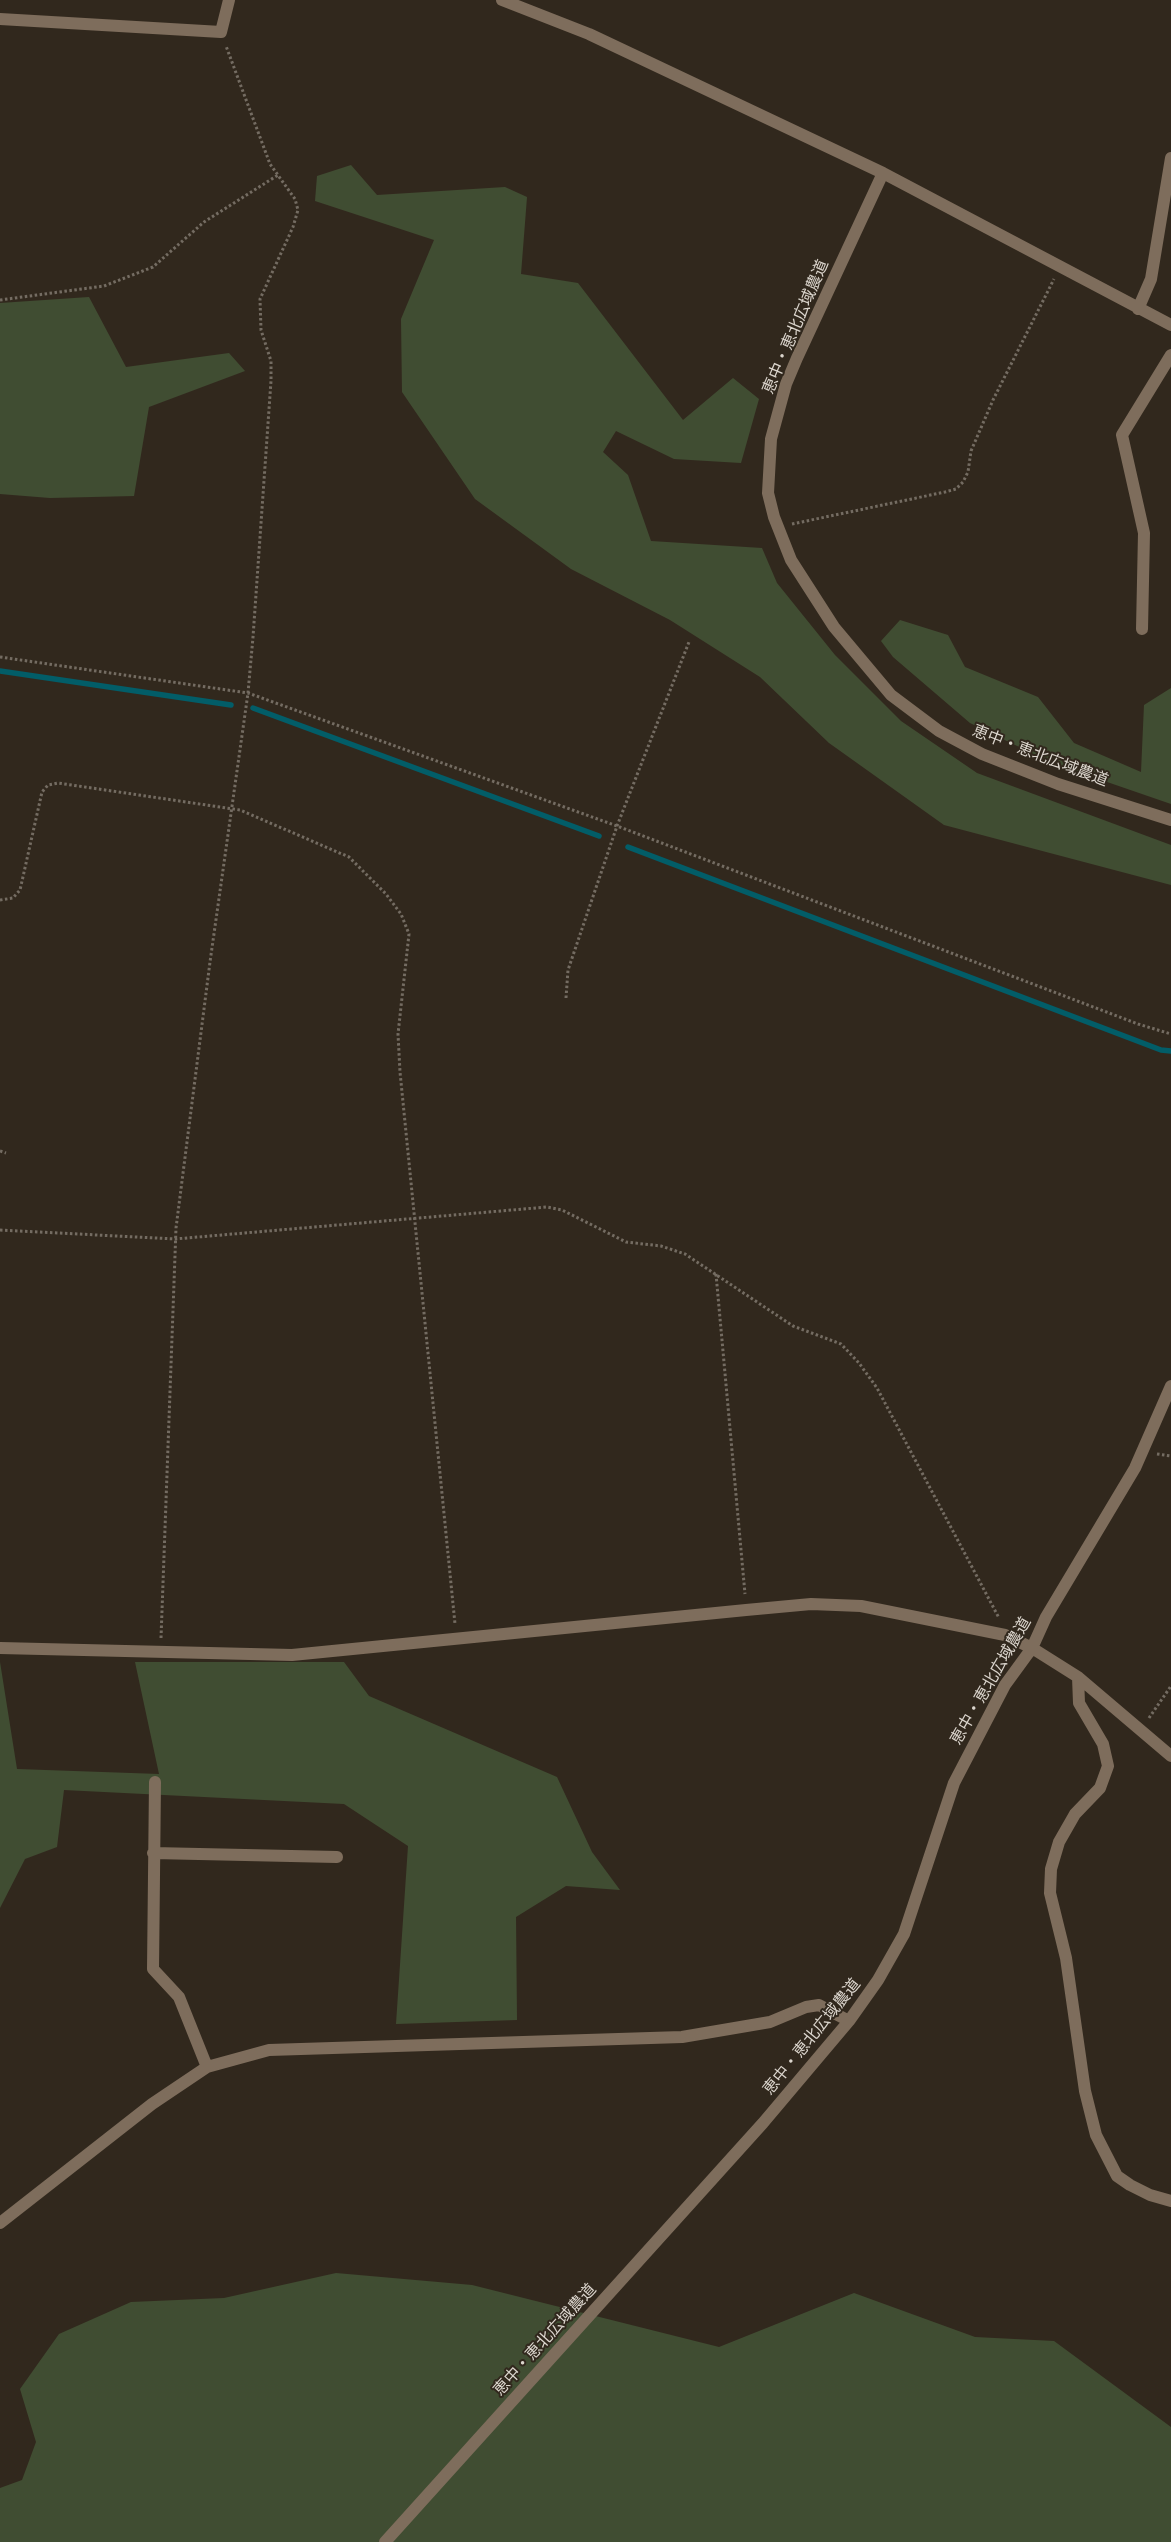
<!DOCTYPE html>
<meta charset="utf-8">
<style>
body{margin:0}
canvas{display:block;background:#31281d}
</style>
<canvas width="1171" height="2542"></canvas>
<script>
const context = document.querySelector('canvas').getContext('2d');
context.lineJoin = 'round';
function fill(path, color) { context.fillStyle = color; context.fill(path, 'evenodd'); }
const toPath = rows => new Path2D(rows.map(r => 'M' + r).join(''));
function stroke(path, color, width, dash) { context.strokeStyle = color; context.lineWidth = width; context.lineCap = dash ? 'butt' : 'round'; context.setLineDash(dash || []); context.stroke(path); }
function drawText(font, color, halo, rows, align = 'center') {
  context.font = font + ' "Zilla Slab","Noto Sans JP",serif'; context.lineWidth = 4; context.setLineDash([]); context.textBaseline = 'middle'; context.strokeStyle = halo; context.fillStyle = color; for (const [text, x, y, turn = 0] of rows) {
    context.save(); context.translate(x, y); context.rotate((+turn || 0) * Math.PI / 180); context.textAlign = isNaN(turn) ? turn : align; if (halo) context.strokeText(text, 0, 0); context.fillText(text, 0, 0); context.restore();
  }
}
fill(toPath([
 [351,165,377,195,505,187,527,197,521,274,578,283,683,420,733,378,759,399,741,463,674,459,616,431,603,452,628,475,651,541,762,548,777,583,835,655,901,721,977,773,1171,845,1171,885,944,825,829,743,760,677,670,620,571,569,475,499,402,392,401,319,434,240,315,201,317,176],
 [89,297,126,367,229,353,245,371,149,407,134,496,50,498,0,494,0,303],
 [900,620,948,635,965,667,1038,697,1074,743,1141,772,1144,705,1171,688,1171,804,1052,763,970,723,893,657,881,641],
 [0,1662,17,1769,159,1774,135,1662,344,1662,369,1696,557,1777,592,1852,620,1890,566,1886,516,1917,517,2020,396,2024,408,1846,344,1804,64,1790,57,1847,25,1859,0,1908],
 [336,2273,472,2285,719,2347,854,2293,975,2337,1054,2341,1171,2427,1171,2542,0,2542,0,2488,22,2480,36,2442,20,2389,59,2334,131,2302,224,2298]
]), '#404d32');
stroke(toPath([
 [0,671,231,705],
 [253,708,599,836],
 [628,847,1161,1050,1171,1051]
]), '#025d68', 5.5);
stroke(toPath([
 [0,300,104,286,153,267,204,222,278,175],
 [792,524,945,492,956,489,963,482,968,472,971,451,993,400,1054,279],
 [0,657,248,693,617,826,1138,1024,1171,1034],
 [0,900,13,898,20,890,42,792,48,785,58,783,240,810,349,857,386,894,401,914,409,934,398,1034,400,1072,455,1624],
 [566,998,568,970,617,826,689,642],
 [0,1151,6,1153],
 [0,1230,175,1239,547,1207,562,1210,626,1242,661,1246,685,1254,793,1326,841,1344,859,1363,877,1388,999,1618],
 [716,1274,745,1594],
 [1157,1454,1171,1456],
 [161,1638,176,1228,210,962,248,693,253,637,271,381,271,361,261,330,260,299,293,227,298,210,295,199,270,164,226,46],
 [1149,1718,1171,1686]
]), '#746c62', 3, [2.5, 2.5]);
stroke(toPath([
 [502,0,589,34,883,173,1171,325],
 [0,19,221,32,229,0],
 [883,173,797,358,786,384,771,439,768,493,774,517,791,560,834,627,891,695,939,731,982,754,1058,784,1171,820],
 [1138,309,1151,279,1171,158],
 [1142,629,1144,533,1122,435,1171,355],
 [0,1648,292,1655,746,1610,811,1604,861,1606,1005,1635,1032,1648,1078,1677,1171,1756],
 [1078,1677,1079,1703,1103,1744,1108,1766,1100,1788,1075,1814,1059,1842,1051,1869,1050,1893,1066,1958,1085,2091,1096,2135,1117,2176,1130,2185,1150,2195,1171,2201],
 [155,1782,153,1969,179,1997,207,2067],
 [153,1853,337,1857],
 [0,2223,152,2104,207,2067,269,2050,682,2037,770,2022,806,2007,819,2005,849,2021],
 [385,2542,763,2123,849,2021,878,1980,904,1934,954,1783,1005,1685,1032,1648,1046,1617,1135,1468,1171,1386]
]), '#7e6d5c', 12);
drawText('16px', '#dbd5cd', '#31281d', [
 ["恵中・恵北広域農道",796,327,-67],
 ["恵中・恵北広域農道",1040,756,21],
 ["恵中・恵北広域農道",991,1681,-60],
 ["恵中・恵北広域農道",812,2037,-51],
 ["恵中・恵北広域農道",545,2340,-48]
]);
</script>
